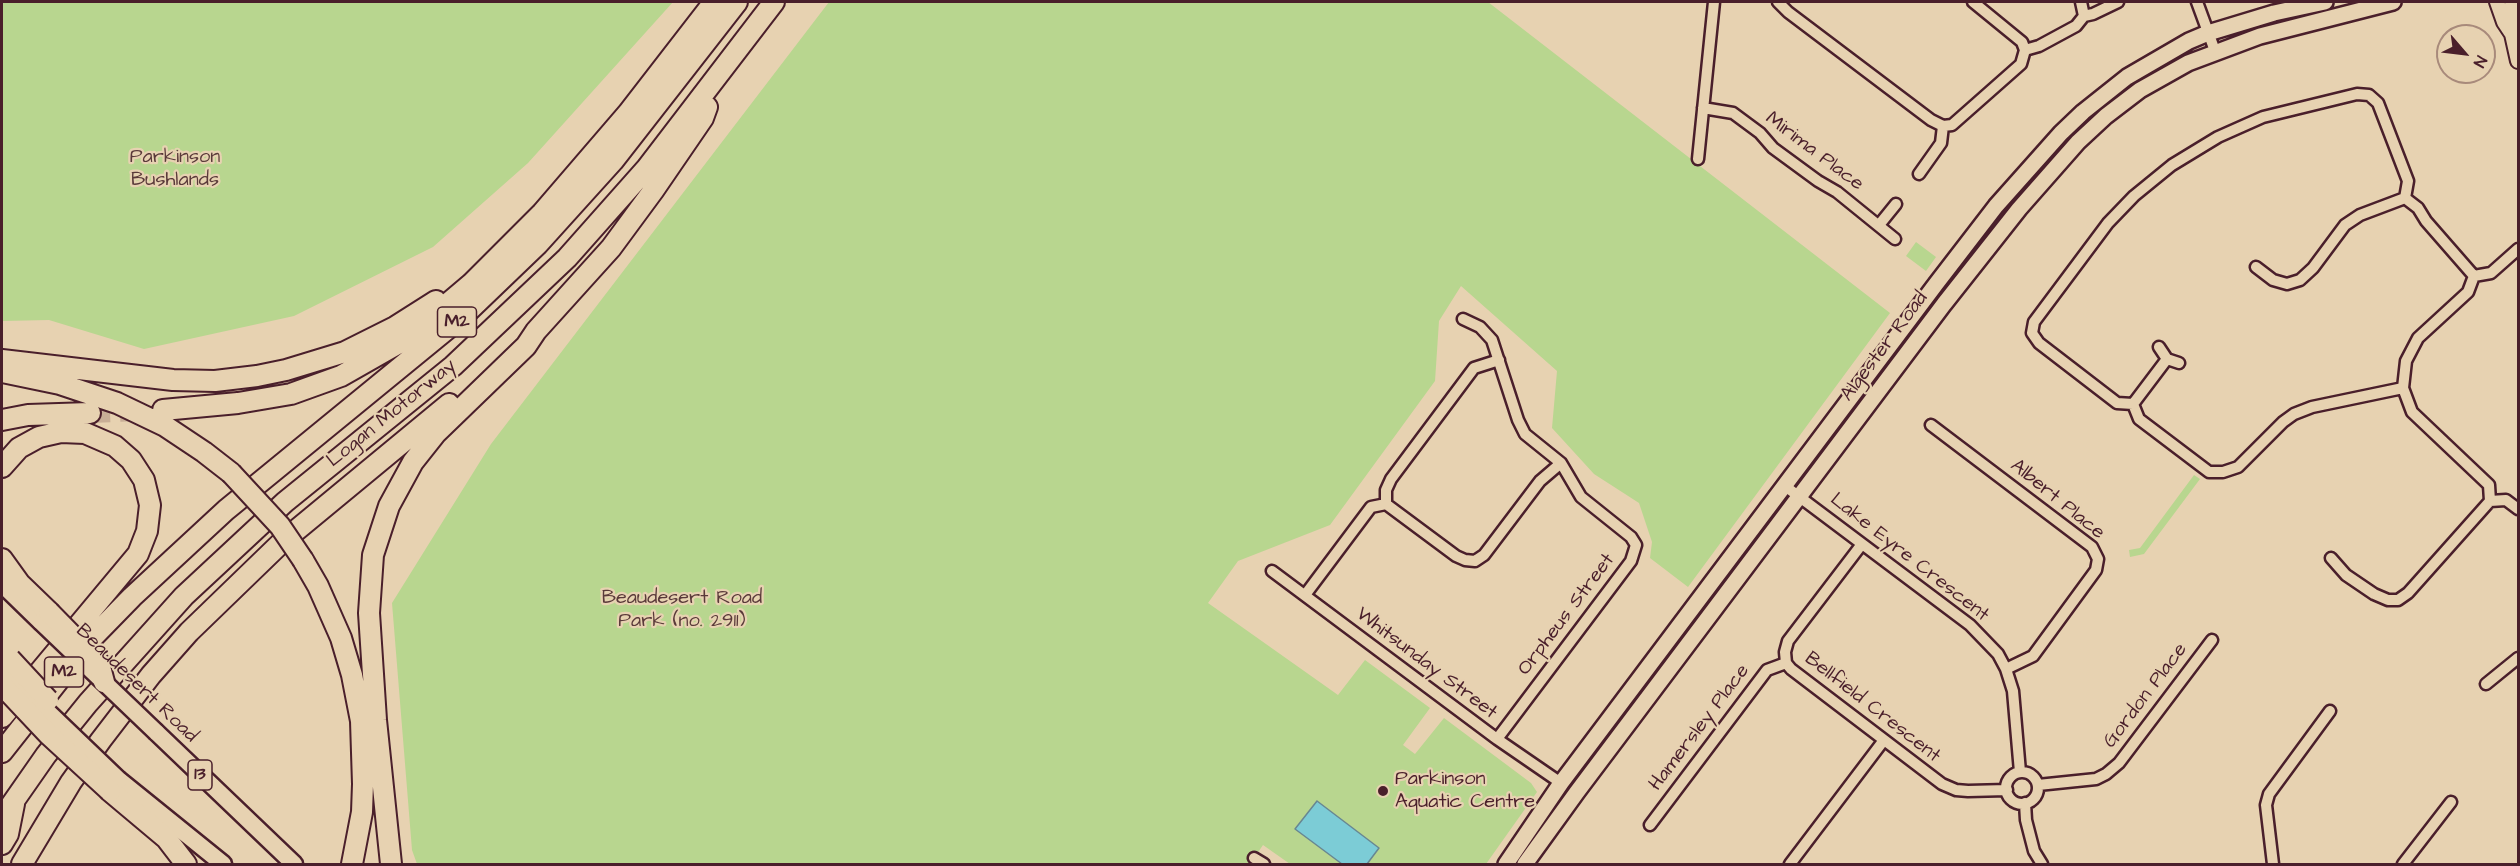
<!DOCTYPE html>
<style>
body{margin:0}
#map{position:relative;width:2520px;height:866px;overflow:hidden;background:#e7d2b1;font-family:"Architects Daughter",sans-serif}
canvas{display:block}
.frame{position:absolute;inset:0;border:3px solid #4a1f2b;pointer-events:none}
.north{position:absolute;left:2436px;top:24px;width:60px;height:60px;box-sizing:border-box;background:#e7d2b1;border:2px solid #a88a7b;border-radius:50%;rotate:118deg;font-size:16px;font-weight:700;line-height:24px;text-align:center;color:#4a1f2b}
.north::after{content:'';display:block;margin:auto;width:21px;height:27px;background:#4a1f2b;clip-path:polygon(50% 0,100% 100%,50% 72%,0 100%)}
</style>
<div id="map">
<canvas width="2520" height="866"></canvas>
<div class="frame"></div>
<div class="north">N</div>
</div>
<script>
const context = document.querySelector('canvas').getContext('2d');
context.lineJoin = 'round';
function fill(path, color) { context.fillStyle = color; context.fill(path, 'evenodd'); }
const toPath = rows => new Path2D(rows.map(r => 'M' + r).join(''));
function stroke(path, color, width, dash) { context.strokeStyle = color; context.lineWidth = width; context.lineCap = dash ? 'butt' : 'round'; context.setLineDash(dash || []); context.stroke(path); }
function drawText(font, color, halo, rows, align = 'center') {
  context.font = font + ' "Architects Daughter",sans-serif'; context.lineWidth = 4.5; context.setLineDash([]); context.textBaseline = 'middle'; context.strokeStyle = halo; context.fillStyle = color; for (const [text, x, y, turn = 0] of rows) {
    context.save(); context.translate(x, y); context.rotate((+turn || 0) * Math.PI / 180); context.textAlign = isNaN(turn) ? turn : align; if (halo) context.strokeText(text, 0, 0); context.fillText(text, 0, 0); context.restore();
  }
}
fill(toPath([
 [2,2,673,2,528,163,433,247,294,316,144,349,49,320,2,321],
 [829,2,1488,2,1890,313,1688,587,1650,558,1652,542,1639,503,1594,474,1552,428,1557,371,1461,286,1439,321,1435,381,1330,525,1238,561,1208,603,1338,695,1365,660,1430,708,1403,745,1415,754,1444,718,1531,783,1537,792,1486,864,1290,864,1263,845,1250,864,417,864,412,850,392,603,491,444],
 [1916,242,1936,257,1926,271,1906,256],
 [2194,475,2200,479,2144,554,2130,557,2129,550,2140,548]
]), '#b8d68f');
const water = toPath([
 [1317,801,1379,848,1367,864,1342,864,1295,829,1317,801]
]);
fill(water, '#7cccd6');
stroke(water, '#688792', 1.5);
stroke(toPath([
 [90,413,139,411]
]), '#c8ae96', 20, [20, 10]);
const minor = toPath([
 [1778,2,1788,12,1931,120,1943,126,1952,125,2021,64,2025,50,2022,42,1973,2],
 [2197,2,2215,51],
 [2084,16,2093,14,2118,2],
 [2025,50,2039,46,2076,26,2084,16,2081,2],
 [1703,108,1733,113,1760,133,1773,148,1818,181,1837,192,1895,239],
 [1698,159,1714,2],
 [1919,174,1941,143,1943,126],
 [1879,225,1896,204],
 [2518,249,2491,273,2474,276,2468,292,2418,338,2406,361,2403,388,2412,412,2489,485,2490,501,2506,500,2518,509],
 [2256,267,2273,280,2287,284,2300,280,2313,268,2345,225,2360,215,2405,198],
 [1463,319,1480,327,1492,340,1518,420,1525,434,1561,463,1581,497,1631,537,1636,545,1631,561,1497,739],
 [2159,347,2167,359,2179,363],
 [2403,388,2312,407,2294,414,2283,422,2238,467,2223,472,2209,472,2139,419,2133,404,2117,403,2039,343,2032,333,2034,322,2108,223,2134,196,2172,165,2218,137,2263,117,2357,94,2369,95,2378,103,2408,181,2405,198,2418,208,2426,221,2474,276],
 [2133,404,2167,359],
 [1931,425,2092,547,2098,559,2096,570,2033,656,2006,669],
 [1785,486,1970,625,1998,654,2006,669,2013,691,2020,772],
 [1386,504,1456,556,1465,560,1475,561,1484,555,1540,481,1561,463],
 [1386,504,1386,490,1391,479,1474,368,1499,360],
 [1862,544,1788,641,1785,652,1786,663,1791,669,1942,784,1956,790,1968,791,2007,790],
 [2331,558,2346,575,2374,594,2388,600,2398,600,2408,593,2490,501],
 [1272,571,1497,739,1561,783],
 [1305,595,1371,507,1386,504],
 [2486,684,2518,658],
 '2006 788a16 16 0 1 1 32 0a16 16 0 1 1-32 0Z',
 [2038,785,2096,779,2106,774,2119,763,2212,640],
 [2025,803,2026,820,2034,851,2042,864],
 [1650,825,1767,670,1786,663],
 [1254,858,1264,864],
 [1790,864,1884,740],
 [2273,864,2266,805,2269,794,2330,711],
 [2403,864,2451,802]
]);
const tertiary = toPath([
 [2497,2,2504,22,2512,34],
 [2512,2,2514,19,2512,34,2518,61]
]);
const secondary = toPath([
 [1506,864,1561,783,1936,284,1996,206,2061,133,2083,112,2127,77,2189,41,2208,33,2274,13,2325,2],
 [1525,864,1577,792,1944,304,2019,209,2078,142,2106,116,2140,90,2188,63,2260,36,2393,2]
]);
const trunk = toPath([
 [2,584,41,622],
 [156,732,294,864],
 [119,780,223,864]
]);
const motorway = toPath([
 [2,360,173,380,215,381,257,376,286,370,345,352,395,327,436,301],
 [2,372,60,384,117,403,165,426,204,452,231,473],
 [163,410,238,403,291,394,341,376,406,339,471,284,542,213,628,113,714,2],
 [2,420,28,415,90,413],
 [2,467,19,448,39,437,61,432,85,433,115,446,131,460,144,480,150,505,147,531,138,554,2,717],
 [2,559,20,584,49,612],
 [303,560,318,586,341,638,352,675,361,721,363,784,362,812,352,864],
 [2,752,92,638,132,597,226,510,463,316,538,244,613,161,737,2],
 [110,791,166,838,186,864],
 [2,818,46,755,88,703,184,596,285,502,453,366,567,258,646,169,774,2],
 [2,844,8,834,14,804],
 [22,864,71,782,101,740,151,675,189,632,282,542,449,404],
 [391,864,376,720,369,613,373,555,389,506,413,462,436,433,526,346,536,331,611,248,653,191,703,118,707,107]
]);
stroke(minor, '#4a1f2b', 15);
stroke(tertiary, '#4a1f2b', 18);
stroke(secondary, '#4a1f2b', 20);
stroke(trunk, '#4a1f2b', 21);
stroke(motorway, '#4a1f2b', 24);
stroke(minor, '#e7d2b1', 10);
stroke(tertiary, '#e7d2b1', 14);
stroke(secondary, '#e7d2b1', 15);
stroke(trunk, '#e7d2b1', 16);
stroke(motorway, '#e7d2b1', 20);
const trunkBridge = toPath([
 [41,622,156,732],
 [3,669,119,780]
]);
const motorwayBridge = toPath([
 [231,473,280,526,303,560],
 [49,612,99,663,104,682],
 [10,659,48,700],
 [2,685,49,735,110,791]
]);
stroke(trunkBridge, '#4a1f2b', 21, []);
stroke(motorwayBridge, '#4a1f2b', 24, []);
stroke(trunkBridge, '#e7d2b1', 16);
stroke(motorwayBridge, '#e7d2b1', 20);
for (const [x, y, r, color] of [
 [1383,791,6,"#4a1f2b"]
]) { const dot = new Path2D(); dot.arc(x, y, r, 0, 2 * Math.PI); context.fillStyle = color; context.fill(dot); stroke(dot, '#e7d2b1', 2); }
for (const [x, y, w] of [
 [457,322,39],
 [64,672,39],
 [200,775,24]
]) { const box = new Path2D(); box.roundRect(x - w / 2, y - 15, w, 30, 4.5); context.fillStyle = '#e7d2b1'; context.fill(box); stroke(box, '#4a1f2b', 1.5); }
drawText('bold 18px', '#4a1f2b', null, [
 ["M2",457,322],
 ["M2",64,672],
 ["13",200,775]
]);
drawText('20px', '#4a1f2b', '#e7d2b1', [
 ["Mirima Place",1814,152,37],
 ["Algester Road",1885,347,-53],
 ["Logan Motorway",392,414,-39],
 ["Albert Place",2057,500,39],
 ["Lake Eyre Crescent",1909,558,38],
 ["Orpheus Street",1567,615,-53],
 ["Whitsunday Street",1426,664,37],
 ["Beaudesert Road",136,684,44],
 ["Gordon Place",2146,696,-53],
 ["Bellfield Crescent",1872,708,38],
 ["Hamersley Place",1700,728,-53]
]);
drawText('20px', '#5a3a3a', '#e7d2b1', [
 ["Parkinson",175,158],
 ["Bushlands",175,181],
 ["Beaudesert Road",682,599],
 ["Park (no. 2911)",682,622]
]);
drawText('20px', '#4a1f2b', '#e7d2b1', [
 ["Parkinson",1395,780],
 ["Aquatic Centre",1395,803]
], 'left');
</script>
